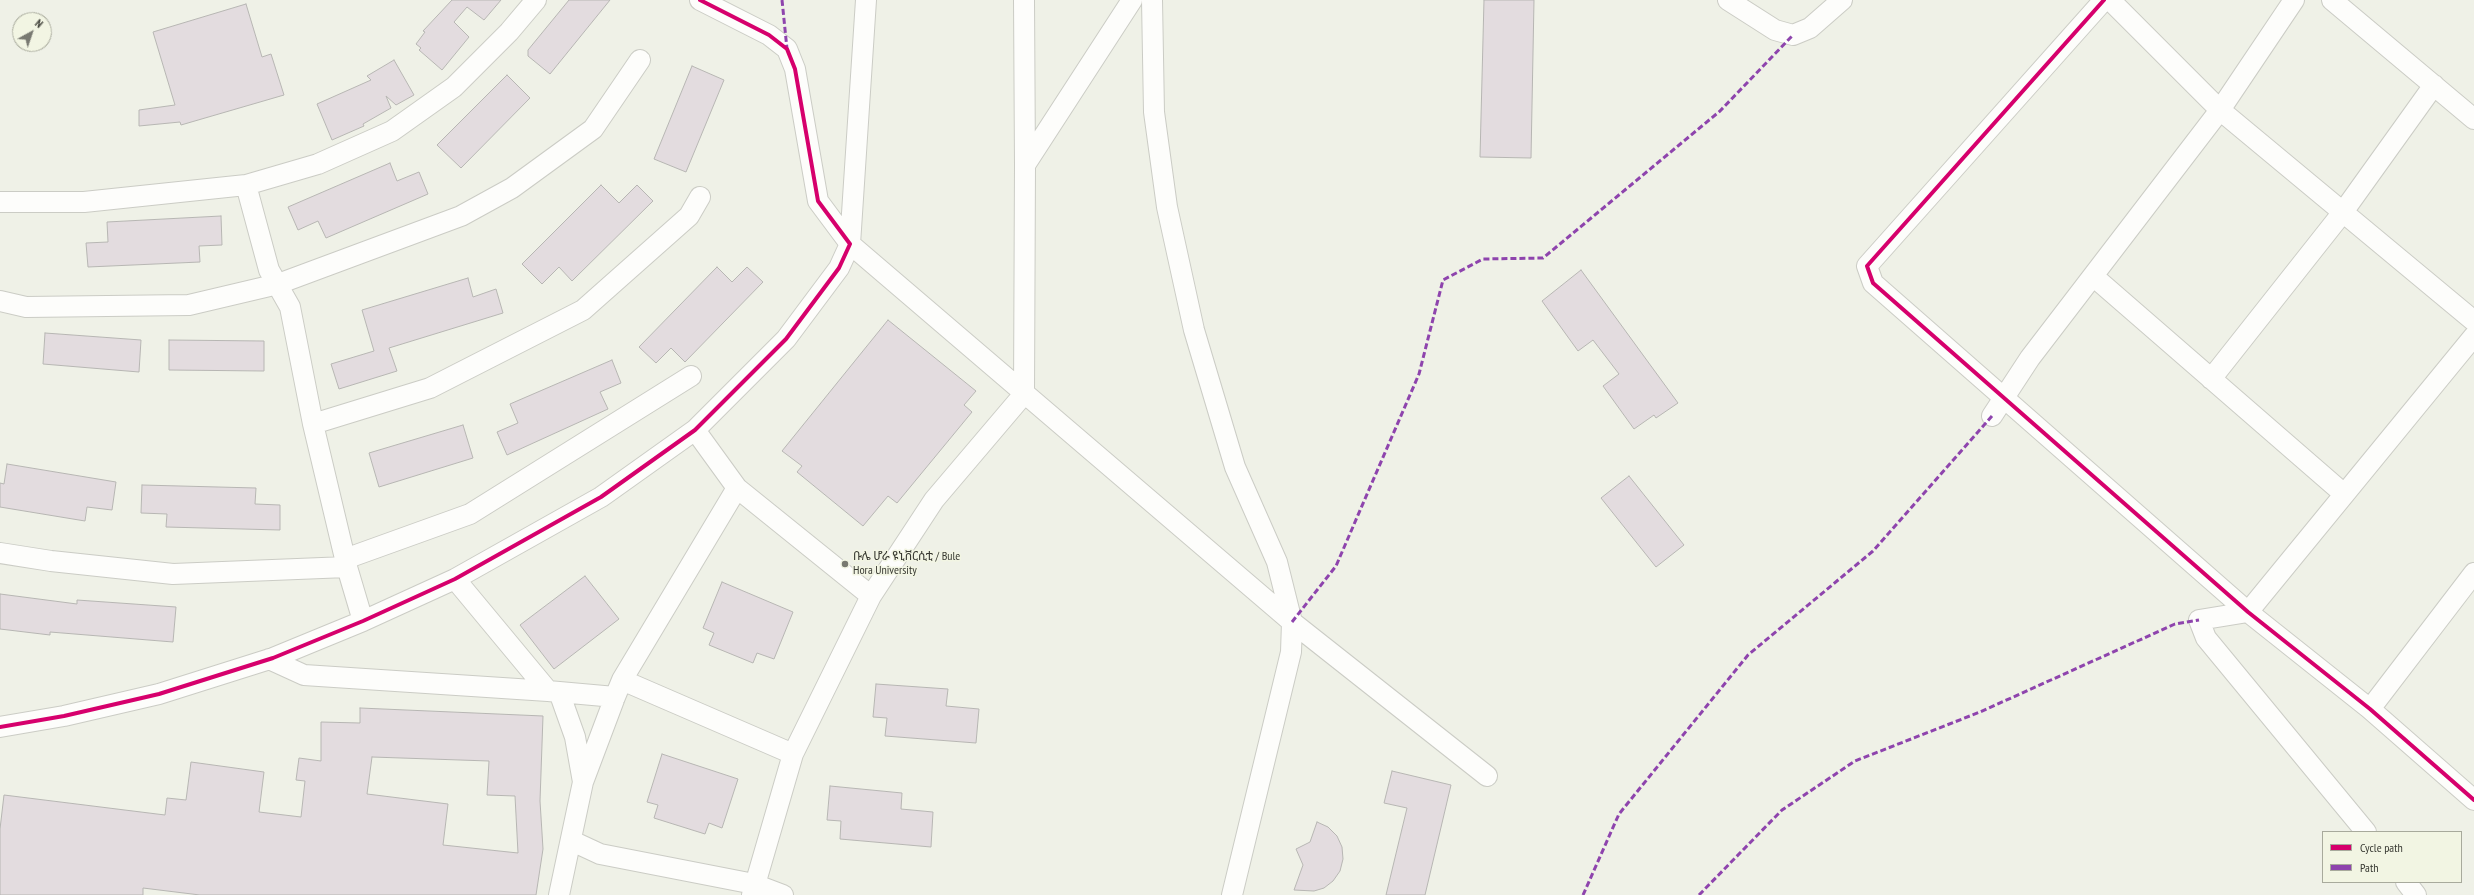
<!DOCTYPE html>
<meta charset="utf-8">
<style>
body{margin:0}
#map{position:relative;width:2474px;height:895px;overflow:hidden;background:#eff1e7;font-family:"PT Sans Narrow",sans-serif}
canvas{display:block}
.legend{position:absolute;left:2322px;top:831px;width:140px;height:52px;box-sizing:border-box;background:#f2f5e3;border:1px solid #a8aa9c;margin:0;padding:5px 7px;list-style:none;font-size:12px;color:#383932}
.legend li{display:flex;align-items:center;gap:8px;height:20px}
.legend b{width:20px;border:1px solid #a8aa9c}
.north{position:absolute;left:12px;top:12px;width:40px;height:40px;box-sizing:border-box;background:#f2f5e3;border:1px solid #a8aa9c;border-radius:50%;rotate:40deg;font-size:11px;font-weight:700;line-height:16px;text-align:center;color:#383932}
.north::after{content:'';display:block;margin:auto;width:14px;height:18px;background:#787971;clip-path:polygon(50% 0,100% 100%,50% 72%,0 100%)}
</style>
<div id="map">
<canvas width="2474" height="895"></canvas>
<ul class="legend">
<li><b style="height:5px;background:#d6006c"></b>Cycle path</li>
<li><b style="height:5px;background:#8e44ad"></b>Path</li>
</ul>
<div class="north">N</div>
</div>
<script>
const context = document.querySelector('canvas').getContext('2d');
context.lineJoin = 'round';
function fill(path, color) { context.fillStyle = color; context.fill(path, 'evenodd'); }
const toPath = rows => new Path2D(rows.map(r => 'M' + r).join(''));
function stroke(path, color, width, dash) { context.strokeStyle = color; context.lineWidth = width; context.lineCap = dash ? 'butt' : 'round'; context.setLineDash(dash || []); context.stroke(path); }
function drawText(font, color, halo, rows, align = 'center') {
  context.font = font + ' "PT Sans Narrow","Noto Sans Ethiopic",sans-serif'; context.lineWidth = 3; context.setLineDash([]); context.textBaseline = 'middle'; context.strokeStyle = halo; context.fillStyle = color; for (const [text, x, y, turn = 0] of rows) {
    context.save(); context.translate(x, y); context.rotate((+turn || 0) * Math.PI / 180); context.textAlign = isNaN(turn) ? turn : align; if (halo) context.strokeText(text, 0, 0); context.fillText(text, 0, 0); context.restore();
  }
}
const building = toPath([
 [452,0,501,0,484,20,467,7,454,22,469,37,442,70,419,50,421,48,416,44,425,32,423,31,452,0],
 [569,0,610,0,550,74,528,56,528,50,569,0],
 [1484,0,1534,0,1531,158,1480,157,1484,0],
 [246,4,262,57,271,54,284,95,181,125,180,122,139,126,139,110,175,105,153,32,246,4],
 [394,60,414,95,396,105,386,96,391,108,363,124,364,126,332,140,317,104,371,80,367,76,394,60],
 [692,66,724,80,686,172,654,159,692,66],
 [507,75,530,98,461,168,437,145,507,75],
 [390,163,397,181,419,172,428,194,326,238,318,221,298,230,288,207,390,163],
 [601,185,619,203,637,185,653,201,572,281,559,267,542,284,522,264,601,185],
 [221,216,222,245,199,246,200,262,88,267,86,243,108,242,107,222,221,216],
 [717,267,732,282,747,267,763,282,685,362,671,348,656,363,639,347,717,267],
 [1581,270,1678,403,1656,418,1654,415,1634,429,1603,386,1619,374,1593,340,1578,351,1542,301,1581,270],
 [468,278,473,297,496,289,503,313,389,348,397,371,339,389,331,364,374,351,362,310,468,278],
 [888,320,976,391,964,405,972,412,897,503,888,496,863,526,797,472,802,466,782,451,888,320],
 [45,333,141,340,139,372,43,364,45,333],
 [169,340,264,341,264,371,169,370,169,340],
 [612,360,621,383,600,392,608,409,507,455,497,432,518,423,510,404,612,360],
 [463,425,473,458,379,487,369,453,463,425],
 [7,464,116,482,112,510,87,507,85,521,0,507,0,483,4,484,7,464],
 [1629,476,1684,545,1656,567,1601,498,1629,476],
 [142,485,256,488,255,504,280,505,280,530,166,527,167,514,141,513,142,485],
 [585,576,619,619,554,669,520,625,585,576],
 [722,582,793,612,774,659,757,653,753,663,709,645,714,633,703,628,722,582],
 [0,594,77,604,77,600,176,607,173,642,50,632,50,635,0,629,0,594],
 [876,684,948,689,946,706,979,709,976,743,885,736,887,718,873,717,876,684],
 [360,708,543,716,540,801,543,849,536,895,200,895,143,888,143,895,0,895,0,829,4,795,165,815,167,798,186,800,191,762,264,772,259,812,301,817,305,781,296,780,299,758,321,761,321,722,360,723,360,708],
 [372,757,489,761,487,795,515,796,518,853,443,845,448,804,367,794,372,757],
 [662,754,738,779,722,828,709,823,705,834,654,818,658,805,647,802,662,754],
 [1392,771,1451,785,1425,895,1386,895,1407,808,1384,803,1392,771],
 [830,786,902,793,901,809,933,812,931,847,840,839,841,821,827,820,830,786],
 [1317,822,1328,827,1337,836,1342,847,1343,859,1340,871,1333,881,1324,888,1314,891,1294,890,1303,865,1296,849,1310,842,1317,822]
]);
fill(building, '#e3dcdf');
stroke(building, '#b7b6b3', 1);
const street = toPath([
 [866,0,850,244,1292,622,1487,776],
 [1024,0,1025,165],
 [1152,0,1154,112,1167,207,1194,330,1235,467,1277,562,1292,622,1291,652,1232,895],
 [1728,0,1775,30,1793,35,1810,28,1842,0],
 [2104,0,1867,266,1873,283,2248,612,2370,709,2474,800],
 [2110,0,2220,110,2474,321],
 [2332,0,2474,119],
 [246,185,269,270,290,307,313,424,347,567,363,621],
 [0,202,84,202,246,185,318,164,392,131,454,87,509,32,536,0],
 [2093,276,2344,494],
 [0,301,26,307,189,305,278,284,461,216,512,188,593,129,640,60],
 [2211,379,2343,212,2434,85],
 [1992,416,2030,358,2220,110,2294,0],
 [313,424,430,388,583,310,689,216,700,197],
 [695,430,737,488,871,596],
 [0,553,51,561,173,574,347,567],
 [345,559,470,514,691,376],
 [455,579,548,691,615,697],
 [269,659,304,675,548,691],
 [622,680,793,754],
 [559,692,575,737,583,782],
 [2370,709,2474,573],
 [0,727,64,716,159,694,273,658,363,621,455,579,601,497,695,430,786,339,839,268,850,244,818,201,795,69,787,49,769,35,700,0],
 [2366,832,2206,638,2199,620,2248,612,2474,336],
 [572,841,600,854,754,884,783,895],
 [2406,882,2416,895],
 [559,895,583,782,615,697,622,680,737,488],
 [752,895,793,754,871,596,934,500,1024,394,1025,165,1132,0]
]);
stroke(street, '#cbccc5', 22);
stroke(street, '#fdfdfb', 20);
stroke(toPath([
 [782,0,787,49],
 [1292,622,1336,566,1419,374,1443,280,1483,259,1543,258,1720,111,1793,35],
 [1583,895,1619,814,1748,655,1873,551,1992,416],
 [1699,895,1782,810,1855,761,1980,712,2175,624,2199,620]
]), '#8e44ad', 3, [6, 3]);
stroke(toPath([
 [2104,0,1867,266,1873,283,2248,612,2370,709,2474,800],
 [0,727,64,716,159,694,273,658,363,621,455,579,601,497,695,430,786,339,839,268,850,244,818,201,795,69,787,49,769,35,700,0]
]), '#d6006c', 4);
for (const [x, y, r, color] of [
 [845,564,4,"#787971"]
]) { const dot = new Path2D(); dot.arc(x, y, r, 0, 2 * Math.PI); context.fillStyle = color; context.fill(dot); stroke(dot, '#f2f5e3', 1.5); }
drawText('12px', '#383932', '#f2f5e3', [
 ["ቡሌ ሆራ ዩኒቨርሲቲ / Bule",853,557],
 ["Hora University",853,571]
], 'left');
</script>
